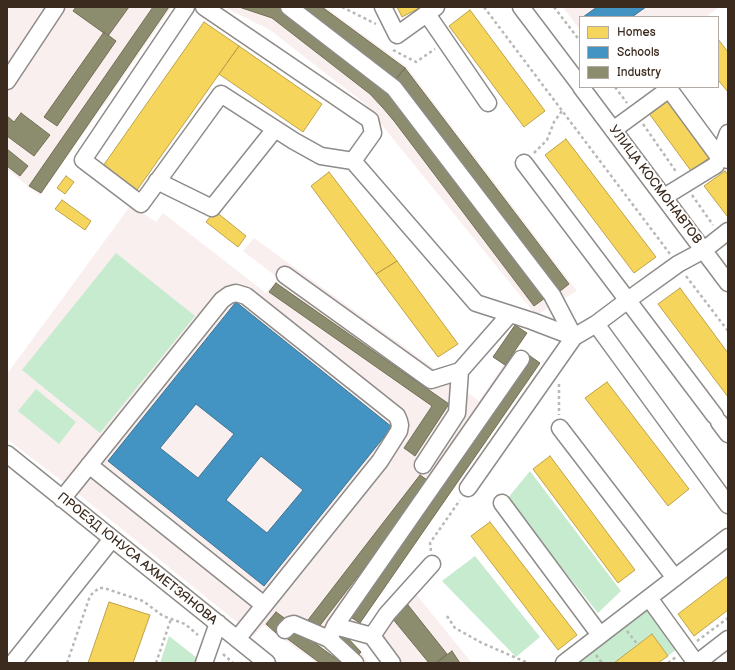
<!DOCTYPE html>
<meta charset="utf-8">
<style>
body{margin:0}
#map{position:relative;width:735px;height:670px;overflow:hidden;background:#fff;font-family:"Balsamiq Sans",sans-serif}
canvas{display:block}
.frame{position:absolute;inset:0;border:8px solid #3b2a1e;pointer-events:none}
.legend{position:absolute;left:579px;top:16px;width:140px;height:72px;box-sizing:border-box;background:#fff;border:1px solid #b1aaa5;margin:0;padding:5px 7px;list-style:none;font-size:12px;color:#3b2a1e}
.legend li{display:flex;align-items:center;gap:8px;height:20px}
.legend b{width:20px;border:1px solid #b1aaa5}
</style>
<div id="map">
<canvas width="735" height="670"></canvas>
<div class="frame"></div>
<ul class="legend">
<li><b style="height:11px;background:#f6d55c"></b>Homes</li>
<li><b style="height:11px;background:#4393c3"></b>Schools</li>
<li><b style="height:11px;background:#8c8c6e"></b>Industry</li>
</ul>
</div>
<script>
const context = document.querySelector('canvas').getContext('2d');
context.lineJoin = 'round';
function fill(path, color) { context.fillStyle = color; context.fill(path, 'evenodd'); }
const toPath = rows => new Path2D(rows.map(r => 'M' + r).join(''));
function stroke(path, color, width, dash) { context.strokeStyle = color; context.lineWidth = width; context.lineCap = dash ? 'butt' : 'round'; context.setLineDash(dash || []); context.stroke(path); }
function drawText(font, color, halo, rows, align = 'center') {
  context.font = font + ' "Balsamiq Sans",sans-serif'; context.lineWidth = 4; context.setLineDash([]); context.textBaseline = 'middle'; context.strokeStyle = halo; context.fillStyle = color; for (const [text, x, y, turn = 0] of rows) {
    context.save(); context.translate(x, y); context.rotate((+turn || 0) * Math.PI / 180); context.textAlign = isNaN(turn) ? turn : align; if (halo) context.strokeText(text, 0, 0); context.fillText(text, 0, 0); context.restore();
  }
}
fill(toPath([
 [7,7,172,7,40,196,7,169],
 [224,7,325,7,406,66,577,291,536,315,364,103,270,30],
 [563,7,719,7,706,17,580,17,580,30],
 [131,205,156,222,163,213,266,293,278,278,243,251,254,238,479,401,504,364,493,357,515,325,527,333,516,349,528,358,530,356,540,363,349,639,361,652,369,663,317,663,263,625,254,636,71,488,7,439,7,374],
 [415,593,472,663,401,663,382,639,384,621]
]), '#f9efee');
fill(toPath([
 [116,253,195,316,100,433,22,370],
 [36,389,76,422,59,444,18,411],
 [530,471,621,591,598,613,507,499],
 [475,556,540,637,516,657,442,581],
 [646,607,677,649,668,656,652,634,614,663,574,663],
 [169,636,197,658,195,663,160,663]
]), '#c6ebce');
const homes = toPath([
 [397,7,421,7,402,17,397,7],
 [470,10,545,111,524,127,449,26,470,10],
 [204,22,239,46,137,190,103,166,204,22],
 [718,39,728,52,728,92,718,80,718,39],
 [239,46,322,104,303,132,219,74,239,46],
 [666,98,710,157,691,171,648,112,666,98],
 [566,139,656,257,634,273,545,155,566,139],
 [725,171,728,175,728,215,727,216,704,186,725,171],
 [329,172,397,261,376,274,311,186,329,172],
 [66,176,74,182,65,194,57,188,66,176],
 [62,200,91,221,85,230,55,209,62,200],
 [215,211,246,236,238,247,206,222,215,211],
 [397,261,458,344,438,357,376,274,397,261],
 [680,288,728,353,728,397,658,304,680,288],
 [607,382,689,489,668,506,585,398,607,382],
 [550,456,635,570,618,583,533,469,550,456],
 [490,522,577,635,558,650,471,536,490,522],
 [728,576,728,610,694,636,678,614,728,576],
 [109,602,150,615,133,663,88,663,109,602],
 [652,634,668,656,658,663,614,663,652,634]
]);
fill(homes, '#f6d55c');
stroke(homes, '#bea249', 1);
const schools = toPath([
 [597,7,646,7,632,17,583,17,597,7],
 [236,302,392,427,264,586,108,461,236,302],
 [196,404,234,434,198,478,160,448,196,404],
 [261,456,303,490,267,533,226,500,261,456]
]);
fill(schools, '#4393c3');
stroke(schools, '#417492', 1);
const industry = toPath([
 [76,7,129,7,108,36,73,11,76,7],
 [153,7,169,7,41,193,29,186,153,7],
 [239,7,279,7,378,83,392,98,545,298,534,306,394,121,383,108,370,94,272,18,239,7],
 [299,7,322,7,405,68,396,79,299,7],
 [104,32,116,41,57,126,44,117,104,32],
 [405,68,569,284,559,292,396,79,405,68],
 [21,113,50,135,34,156,7,136,7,116,14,122,21,113],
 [7,149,28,166,20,176,7,166,7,149],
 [276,283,449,404,415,456,404,448,432,406,269,292,276,283],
 [515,325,527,333,505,365,493,357,515,325],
 [530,356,540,363,360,623,349,616,530,356],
 [420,475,430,482,318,628,308,620,420,475],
 [408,605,447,654,436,663,429,663,392,618,408,605],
 [276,612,287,620,276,633,266,624,276,612],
 [293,627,342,663,320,663,285,637,293,627],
 [345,635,361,652,355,659,338,642,345,635],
 [452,651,460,663,436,663,452,651]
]);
fill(industry, '#8c8c6e');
stroke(industry, '#746f56', 1);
const minor = toPath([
 [186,7,83,160,141,204,221,94,294,141,321,156,353,161],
 [204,7,370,120,373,133,353,161,476,303,532,321,574,337,596,324,628,300,678,264,704,250,728,231],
 [289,7,394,88,552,295,574,337,468,488],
 [383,7,397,35,436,7],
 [521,7,580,85],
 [427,14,488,103],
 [7,81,56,7],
 [581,87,728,283],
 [613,130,665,92,672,93,719,157,727,159,728,160],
 [524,163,715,416],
 [157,181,212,208,275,129],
 [664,197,716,165,728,133],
 [285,275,431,380,460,371,510,314],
 [596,324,728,505],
 [719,422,728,434],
 [560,428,675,578],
 [7,454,267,663],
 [89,465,264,605],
 [423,465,457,413,460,371],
 [62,499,222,300,229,295,236,293,246,296,397,416,399,421,400,425,399,431,380,461,237,639],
 [502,503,600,635],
 [649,598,696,663],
 [335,626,372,636,392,663],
 [285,630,290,625,294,624,329,639],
 [372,636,387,614,432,564],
 [13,663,112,539],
 [204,663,218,623],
 [355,663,329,639,335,626,521,359],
 [564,663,728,537],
 [697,663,728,639]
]);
stroke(minor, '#8e8b88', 19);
stroke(toPath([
 [342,7,376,24],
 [484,7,670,254],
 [554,7,580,41],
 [393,50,416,62,435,49],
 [615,87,627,103],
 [643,124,677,173],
 [534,153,547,140,554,122,562,111],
 [692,195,713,225],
 [686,276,728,331],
 [559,384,559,415],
 [431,551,430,543,460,500],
 [447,616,455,628,482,643,528,663],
 [627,631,638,645],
 [697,641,728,618],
 [223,654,233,663],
 [596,655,602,663],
 [67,663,90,596,93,593,99,588,104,588,143,601,163,616,185,624,198,635],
 [156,663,171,619],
 [668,663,676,657]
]), '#b9b8b6', 2.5, [3, 3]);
stroke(minor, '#fff', 16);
drawText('13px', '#3b2a1e', '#fff', [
 ["УЛИЦА КОСМОНАВТОВ",655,185,53],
 ["ПРОЕЗД ЮНУСА АХМЕТЗЯНОВА",137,559,39]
]);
</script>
